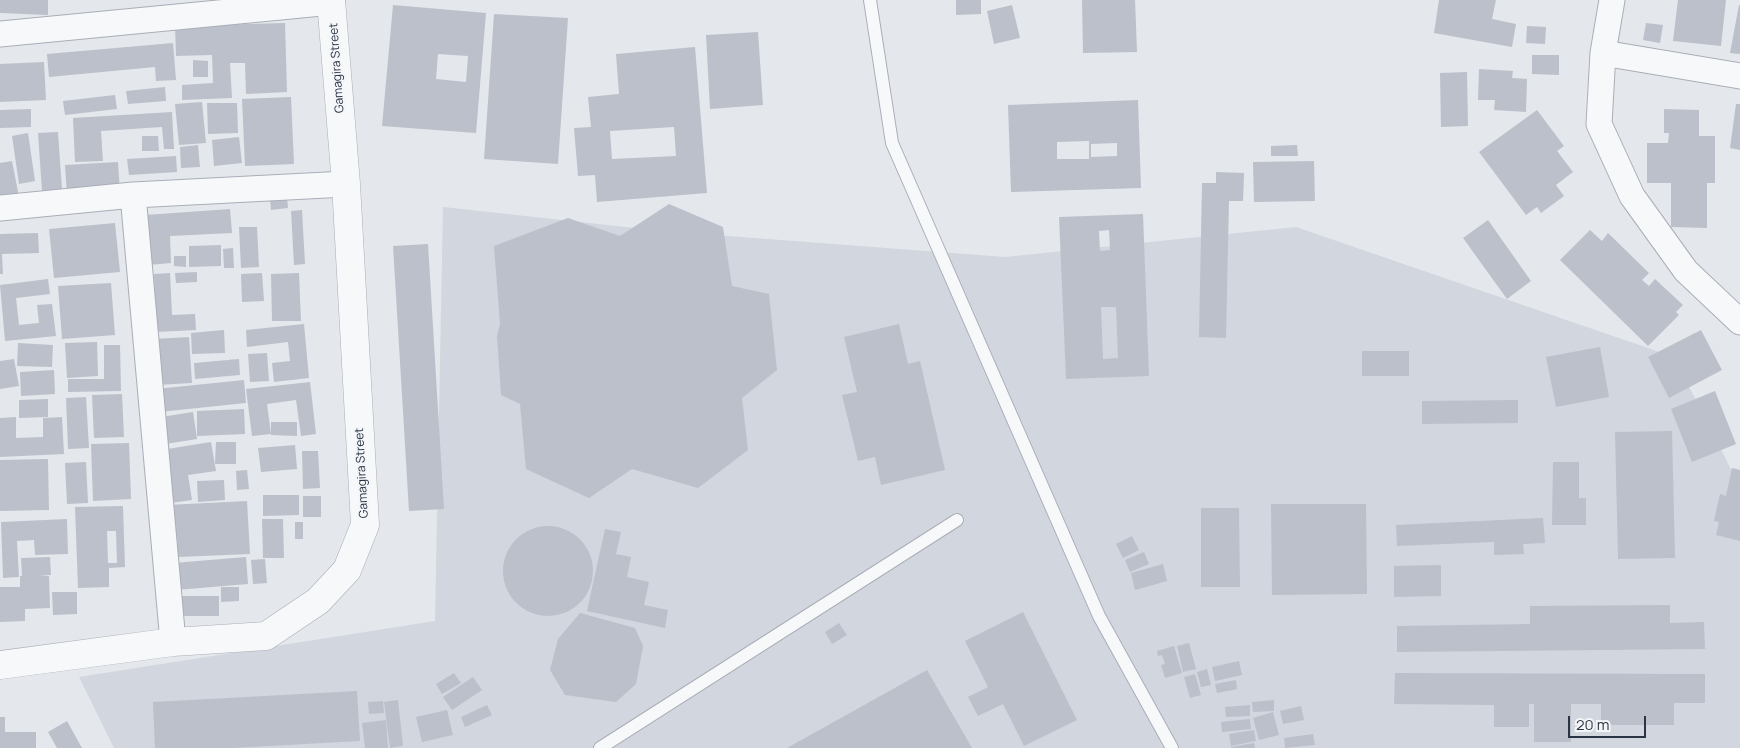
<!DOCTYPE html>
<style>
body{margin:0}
#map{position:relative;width:1740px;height:748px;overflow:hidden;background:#e4e7ec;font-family:Manrope,sans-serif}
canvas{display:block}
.scale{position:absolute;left:1568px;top:716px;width:78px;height:22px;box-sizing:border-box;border:2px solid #2b3445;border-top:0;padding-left:6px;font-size:15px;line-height:18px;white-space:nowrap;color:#2b3445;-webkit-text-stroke:4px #f4f6f9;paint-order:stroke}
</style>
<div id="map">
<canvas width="1740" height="748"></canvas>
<div class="scale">20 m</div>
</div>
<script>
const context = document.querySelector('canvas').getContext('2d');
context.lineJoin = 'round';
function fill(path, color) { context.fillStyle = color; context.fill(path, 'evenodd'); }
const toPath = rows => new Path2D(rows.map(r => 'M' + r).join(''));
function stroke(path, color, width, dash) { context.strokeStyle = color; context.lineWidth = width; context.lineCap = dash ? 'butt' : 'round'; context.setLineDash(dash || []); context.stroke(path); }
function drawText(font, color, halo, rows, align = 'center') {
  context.font = font + ' Manrope,sans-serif'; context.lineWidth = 4.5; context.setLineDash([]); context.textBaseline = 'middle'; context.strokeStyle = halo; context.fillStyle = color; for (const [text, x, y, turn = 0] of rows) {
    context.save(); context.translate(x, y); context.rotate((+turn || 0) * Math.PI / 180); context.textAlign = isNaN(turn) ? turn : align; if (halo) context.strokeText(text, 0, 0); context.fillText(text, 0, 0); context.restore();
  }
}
fill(toPath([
 [443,207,662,231,1005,257,1296,227,1674,357,1740,487,1740,748,114,748,79,677,435,621]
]), '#d2d6de');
fill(toPath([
 [0,0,48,0,48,15,0,13],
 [956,0,981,0,981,14,956,15],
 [1082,0,1135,0,1137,52,1083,53],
 [1439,0,1496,0,1492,19,1516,24,1512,47,1434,33],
 [1678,0,1726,0,1721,46,1673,41],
 [393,5,486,13,476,133,382,126],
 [438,54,468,56,466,82,436,79],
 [1012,5,1020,38,994,44,987,11],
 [1739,5,1740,5,1740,54,1730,53],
 [494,14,568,18,558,164,484,159],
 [285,23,287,92,246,94,245,63,230,63,232,98,182,100,182,85,213,83,212,55,176,56,175,26],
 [1646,23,1663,25,1660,43,1643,40],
 [1527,26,1546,27,1545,44,1526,43],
 [758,32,763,105,710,109,706,35],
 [173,43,176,80,156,81,155,67,49,77,47,54],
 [695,47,707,193,597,202,595,175,578,176,574,128,591,127,588,97,619,94,616,54],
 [674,127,676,156,612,159,610,131],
 [1532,55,1559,55,1559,75,1532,74],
 [193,60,208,61,208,77,193,77],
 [44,62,46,100,0,102,0,64],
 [1479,69,1513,71,1512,78,1527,79,1526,112,1494,110,1495,100,1478,100],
 [1467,72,1468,126,1441,127,1440,73],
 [165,87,166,101,128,104,126,91],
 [115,95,117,109,65,115,63,101],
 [291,97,294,164,245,166,242,99],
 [1138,100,1141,188,1011,192,1008,105],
 [1089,141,1089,159,1057,159,1057,142],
 [1117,143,1117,156,1091,157,1091,144],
 [202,102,206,143,179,145,175,104],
 [207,103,237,103,238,133,208,134],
 [1736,104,1740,104,1740,150,1730,148],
 [31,109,31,127,0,128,0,110],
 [1664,109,1699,110,1699,136,1715,136,1715,183,1707,183,1707,228,1671,227,1671,183,1647,183,1647,143,1668,143,1669,133,1664,133],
 [1537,110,1564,146,1557,151,1573,172,1556,185,1564,196,1541,213,1537,207,1526,215,1479,152],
 [172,112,174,149,164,149,162,127,101,131,103,161,75,162,73,118],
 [58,132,62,190,42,191,38,133],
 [28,133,35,181,19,184,12,136],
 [142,136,158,136,159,151,142,151],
 [239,137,242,163,214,166,212,140],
 [198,145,200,167,181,168,180,147],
 [1297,145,1298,156,1271,156,1271,146],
 [176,156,177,172,129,175,127,159],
 [12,161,19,197,0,201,0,163],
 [1314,161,1315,201,1254,202,1253,162],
 [118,162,120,192,67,195,65,165],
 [1216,172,1244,173,1243,201,1229,201,1226,338,1199,337,1202,183,1216,183],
 [287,196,288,208,271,210,270,198],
 [669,204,723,227,732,286,769,294,777,370,742,398,748,450,698,488,632,469,589,498,526,469,520,404,501,395,497,336,500,324,494,246,568,218,620,236],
 [230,209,232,233,170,236,171,263,148,265,145,215],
 [302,210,305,264,294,265,291,211],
 [1143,214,1149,376,1066,379,1059,217],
 [1109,230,1110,250,1100,251,1099,231],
 [1101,307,1116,307,1118,358,1103,359],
 [1488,220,1531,281,1507,299,1463,238],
 [115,223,120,272,54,278,49,229],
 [239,227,257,227,259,267,241,268],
 [1590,230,1602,241,1608,233,1649,273,1642,280,1649,286,1655,279,1683,305,1676,312,1679,315,1648,346,1560,260],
 [38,233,39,253,2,254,3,274,0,274,0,234],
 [428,244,444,509,409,511,393,246],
 [221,245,221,266,189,267,189,246],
 [233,248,234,268,224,268,223,249],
 [174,256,186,256,186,267,174,266],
 [197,272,197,282,176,283,175,273],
 [170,273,172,315,195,314,196,330,156,332,154,274],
 [262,273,264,301,242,302,241,274],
 [299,273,301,321,272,321,271,274],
 [48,279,50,294,16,298,19,325,39,323,37,305,52,304,56,336,5,341,0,285],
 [111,283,115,335,62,339,58,286],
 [304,324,309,378,274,382,272,363,290,361,288,342,247,347,246,330],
 [899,324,908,364,920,361,945,470,881,485,875,457,858,461,842,395,857,392,844,337],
 [224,330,225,353,192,354,191,333],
 [1701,330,1722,370,1669,398,1648,357],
 [189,337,192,383,156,385,153,339],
 [97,342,98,376,67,378,65,343],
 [18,343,53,345,52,367,17,366],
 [104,345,120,345,121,391,68,392,68,379,104,379],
 [1600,347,1609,397,1556,407,1546,357],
 [1362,351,1409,351,1409,376,1362,376],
 [267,353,269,381,250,382,248,354],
 [14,359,19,386,0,389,0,361],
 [239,359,240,375,195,379,194,363],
 [54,370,55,394,21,396,20,372],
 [244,380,246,403,159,412,156,389],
 [310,382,316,434,301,436,296,400,267,404,271,434,252,436,246,389],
 [1715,391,1736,444,1692,462,1671,409],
 [122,394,124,437,94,438,92,395],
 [86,397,89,448,68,449,66,398],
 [48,399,48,417,19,418,19,400],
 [1518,400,1518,423,1422,424,1422,401],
 [244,409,245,434,197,436,197,411],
 [193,412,197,439,165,444,161,417],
 [16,417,16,438,43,437,43,418,62,417,64,454,0,457,0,418],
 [271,422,297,422,297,436,271,435],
 [1672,431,1675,558,1618,559,1615,432],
 [211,442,216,471,188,475,192,500,170,503,161,450],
 [216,442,236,442,236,464,215,464],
 [129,443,131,499,93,501,91,444],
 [295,445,297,469,261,472,258,448],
 [302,451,318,451,320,488,303,489],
 [48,459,49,510,0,511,0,460],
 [86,462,88,503,67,504,65,463],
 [1553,462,1579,462,1579,498,1586,498,1586,525,1552,525],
 [1732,468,1740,470,1740,541,1716,535,1719,522,1714,521,1720,494,1726,496],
 [247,470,249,489,237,490,236,471],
 [224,480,225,500,198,502,197,481],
 [263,495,299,495,299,515,263,516],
 [303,496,321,496,321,517,303,517],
 [247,501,250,554,178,557,177,534,168,534,167,505],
 [1271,504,1366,504,1367,594,1272,595],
 [123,506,125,567,109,568,109,587,78,588,75,507],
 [107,531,116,531,117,563,108,563],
 [1201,508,1239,508,1240,587,1201,587],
 [1543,518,1545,543,1523,544,1524,554,1494,555,1494,542,1397,546,1396,525],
 [67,519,68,554,35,555,34,540,17,541,19,577,3,578,1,522],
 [262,519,283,519,284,558,263,558],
 [295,522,303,522,303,539,295,539],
 '503 571a45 45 0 1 1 90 0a45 45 0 1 1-90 0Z',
 [605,529,621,532,616,554,631,557,627,577,649,582,644,605,668,610,665,628,587,611],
 [1132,536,1139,550,1123,558,1116,544],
 [1144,552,1149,564,1130,572,1125,560],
 [50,557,51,575,40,575,49,576,50,608,25,609,25,621,0,622,0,587,20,587,20,576,22,576,21,558],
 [246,557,248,584,176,590,174,563],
 [265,559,267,583,253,584,251,560],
 [1163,564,1167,581,1135,590,1131,573],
 [1441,565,1441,596,1394,597,1394,566],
 [221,587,239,587,239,601,221,602],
 [52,592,77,592,77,614,53,615],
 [181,596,219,596,219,616,182,616],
 [1670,605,1670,623,1704,622,1705,649,1397,652,1397,626,1530,624,1530,606],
 [1023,612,1077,720,1024,746,1003,704,978,716,968,697,988,687,965,641],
 [580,613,635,628,643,646,636,684,616,702,565,695,550,670,558,639],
 [839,623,847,635,832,644,825,632],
 [1189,643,1196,669,1183,672,1177,646],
 [1174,646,1182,673,1165,678,1161,665,1165,664,1162,655,1158,656,1157,651],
 [1239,661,1242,675,1215,681,1212,667],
 [1207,669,1211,685,1201,687,1197,672],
 [927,670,972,748,787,748],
 [454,673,461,683,442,694,436,684],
 [1395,673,1705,674,1705,703,1674,703,1674,725,1601,725,1601,704,1571,704,1571,742,1534,742,1534,704,1529,704,1529,727,1494,727,1494,705,1394,704],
 [1195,674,1201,695,1190,698,1184,677],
 [473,677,482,690,452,710,443,697],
 [1236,680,1237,689,1217,693,1215,684],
 [357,691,360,741,233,748,155,748,153,702],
 [398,700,403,746,390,748,384,702],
 [1274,700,1274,711,1253,712,1252,702],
 [383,701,384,713,369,714,368,702],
 [487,705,492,715,465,727,461,717],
 [1250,705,1250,716,1226,717,1225,707],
 [1301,706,1304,720,1283,724,1280,711],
 [447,710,453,735,422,742,416,717],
 [1273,712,1279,735,1259,740,1253,718],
 [0,717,5,717,5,732,36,732,36,748,0,748],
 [1250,719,1251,729,1222,732,1221,722],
 [386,720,388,748,365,748,362,723],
 [67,721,82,748,57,748,48,732],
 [1254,730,1256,741,1231,746,1229,734],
 [1313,734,1315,745,1285,748,1284,738],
 [1254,743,1255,748,1231,748,1231,747]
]), '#bbc0ca');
const service = toPath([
 [870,0,892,143,1099,616,1172,748],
 [600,748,957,520]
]);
const minor = toPath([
 [1612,0,1603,53,1599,124,1632,196,1686,271,1740,322],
 [0,34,332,2],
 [1603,53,1740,76],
 [133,195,173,642],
 [0,208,133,195,346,184]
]);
const tertiary = toPath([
 [0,665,173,642,266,636,318,601,347,570,365,525,346,184,331,0]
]);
stroke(service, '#a9aeb7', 14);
stroke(minor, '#a9aeb7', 27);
stroke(tertiary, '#a9aeb7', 29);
stroke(service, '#f7f8fa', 12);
stroke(minor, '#f7f8fa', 25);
stroke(tertiary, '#f7f8fa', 28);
drawText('12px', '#2b3445', '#f4f6f9', [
 ["Gamagira Street",337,68,-94],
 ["Gamagira Street",362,473,-93]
]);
</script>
